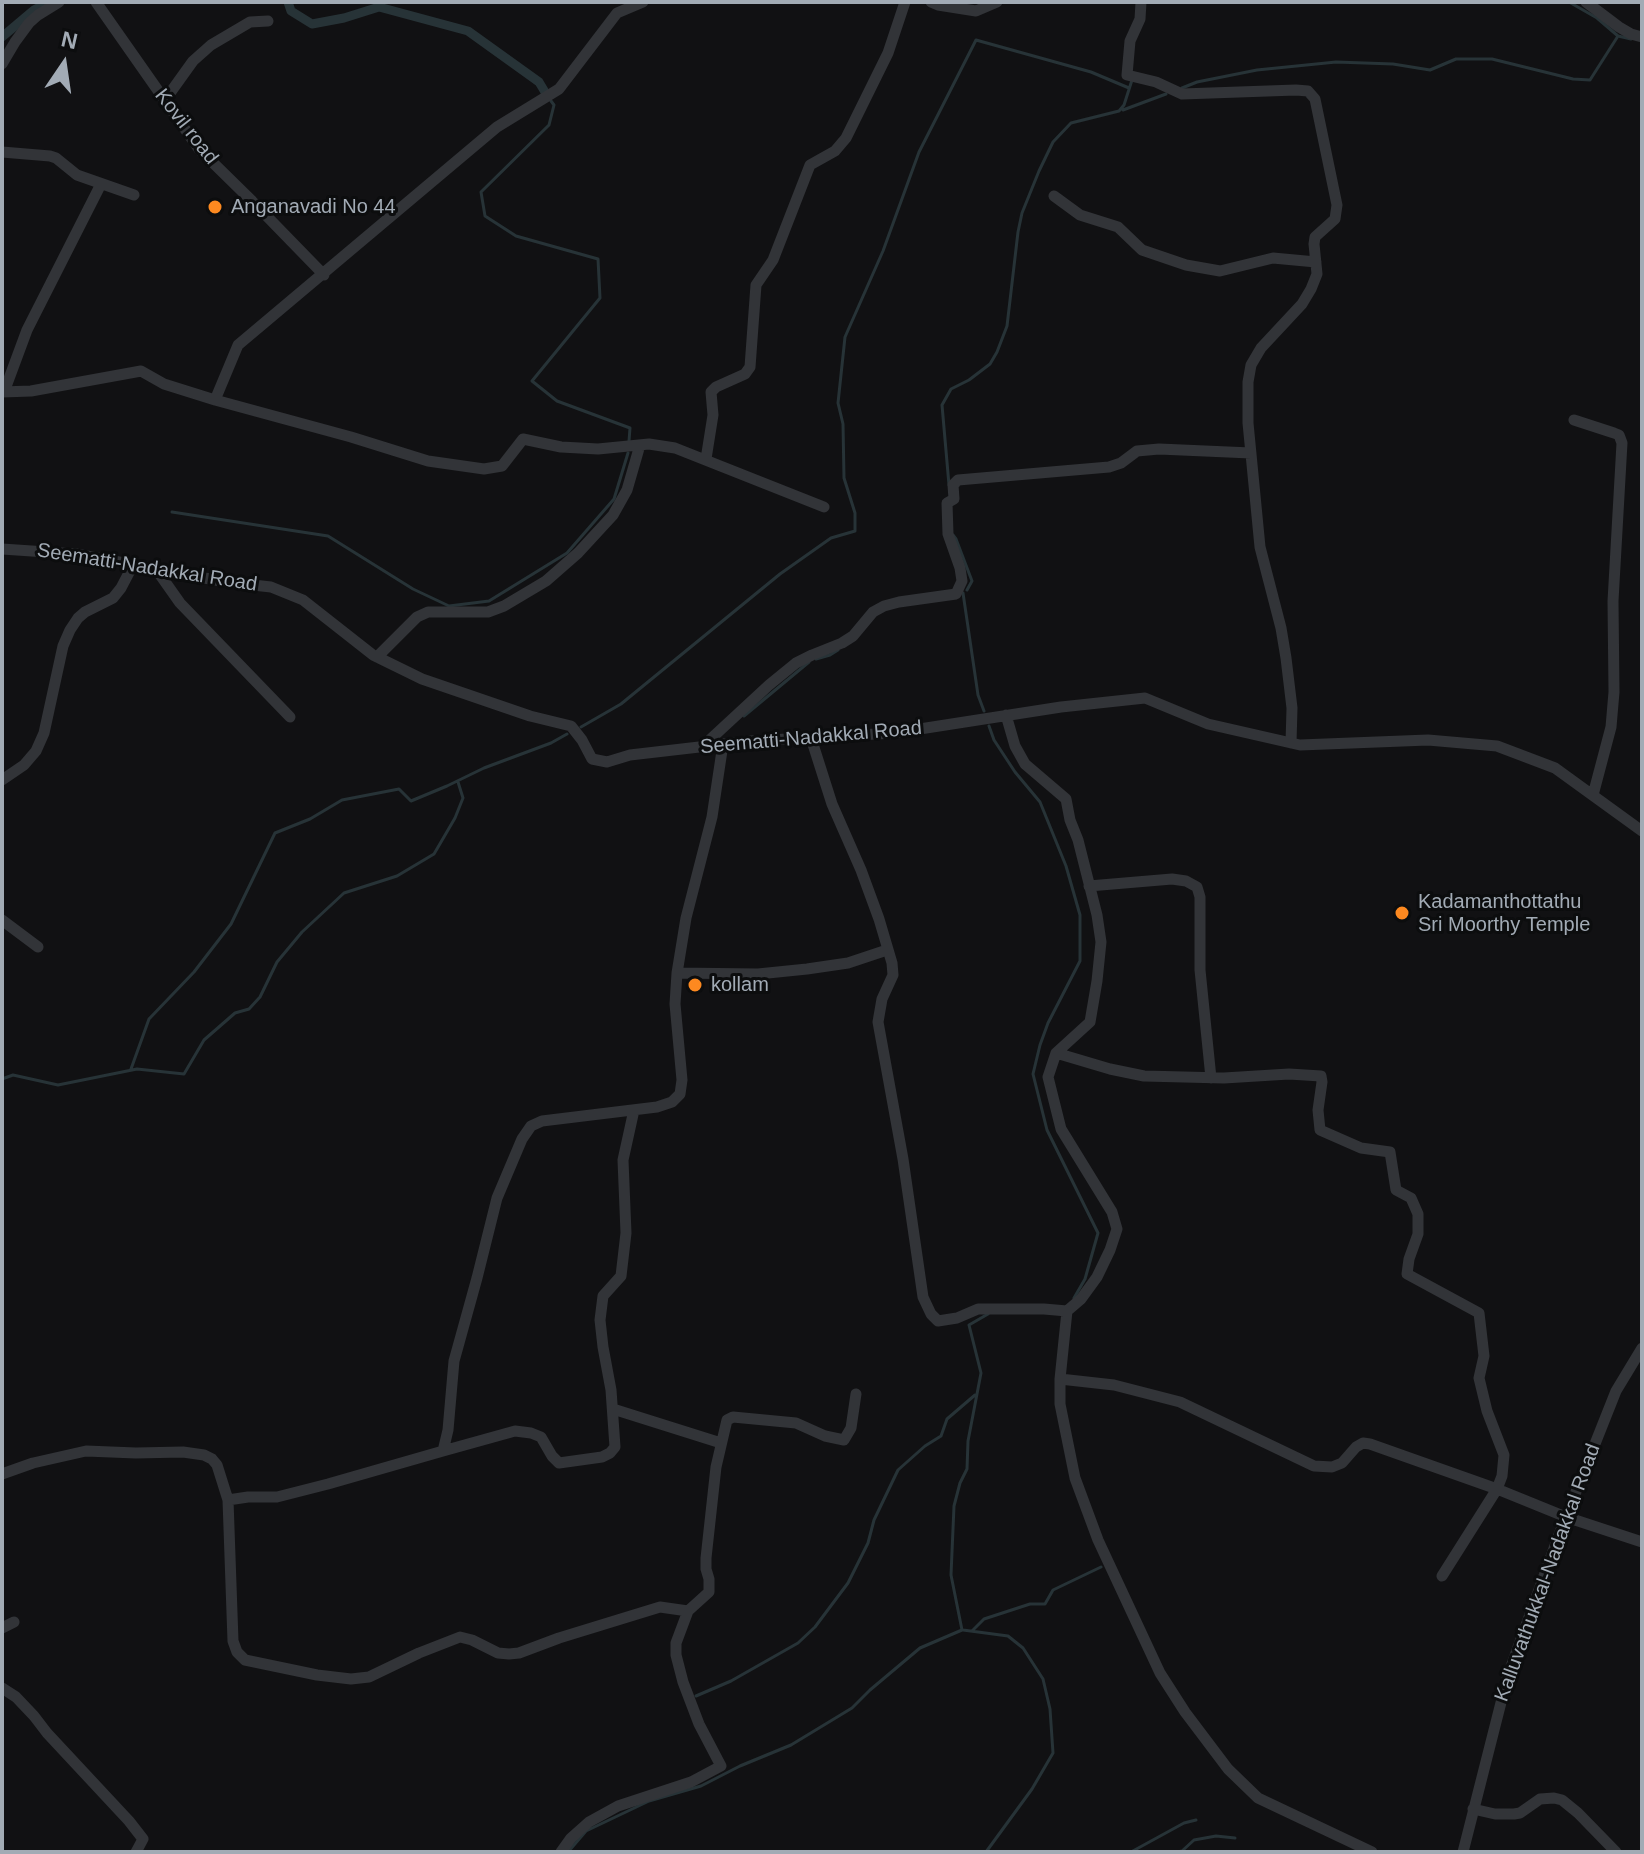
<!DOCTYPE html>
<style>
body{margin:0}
#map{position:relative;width:1644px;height:1854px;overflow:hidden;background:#111113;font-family:Arial,sans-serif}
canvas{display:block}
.frame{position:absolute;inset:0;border:4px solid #a2abb5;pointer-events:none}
.north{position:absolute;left:24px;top:24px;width:80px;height:80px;-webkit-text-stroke:6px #0c0d0e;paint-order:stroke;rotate:13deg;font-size:22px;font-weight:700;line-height:32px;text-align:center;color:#a2abb5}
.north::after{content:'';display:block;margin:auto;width:28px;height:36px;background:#a2abb5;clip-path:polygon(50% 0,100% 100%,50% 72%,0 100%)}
</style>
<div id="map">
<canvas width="1644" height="1854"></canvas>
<div class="frame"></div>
<div class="north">N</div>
</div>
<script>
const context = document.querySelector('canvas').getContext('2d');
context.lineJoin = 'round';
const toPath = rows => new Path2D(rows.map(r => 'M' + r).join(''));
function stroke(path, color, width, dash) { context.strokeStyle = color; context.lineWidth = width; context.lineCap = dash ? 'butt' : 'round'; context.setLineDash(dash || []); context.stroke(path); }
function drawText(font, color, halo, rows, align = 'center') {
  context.font = font + ' Arial,sans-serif'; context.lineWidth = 6; context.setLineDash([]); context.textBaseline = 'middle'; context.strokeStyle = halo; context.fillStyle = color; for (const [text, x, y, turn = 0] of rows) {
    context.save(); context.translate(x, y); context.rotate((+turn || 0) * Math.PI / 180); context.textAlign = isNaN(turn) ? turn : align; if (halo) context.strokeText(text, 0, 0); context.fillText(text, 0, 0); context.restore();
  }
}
stroke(toPath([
 [1569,2,1597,18,1618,36],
 [1182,88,1197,82,1257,70,1336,62,1393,64,1430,70,1456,59,1492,59,1573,79,1590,80,1618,36,1631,39],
 [551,101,554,105,549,125,481,192,485,216,516,236,598,259,600,298,532,381,557,401,630,428,629,441],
 [1123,110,1166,94],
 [949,485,942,405,951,389,969,380,990,364,997,352,1007,326,1018,232,1022,213,1039,171,1053,142,1071,123,1119,111,1124,105,1132,80],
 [172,512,328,536,413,589,449,606,489,601,567,553,614,499,628,453],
 [953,535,956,539,972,581,967,590],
 [963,593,978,695,984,711],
 [816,659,830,655,838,650],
 [744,716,809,662],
 [989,726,994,740,1015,772,1040,802,1066,866,1080,915,1080,961,1048,1023,1040,1045,1033,1074,1047,1130,1098,1233,1085,1279,1074,1298],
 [581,727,621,704,780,574,831,538,855,531,855,513,844,478,843,424,838,403,845,337,883,251,919,152,976,40,1091,72,1129,88],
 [131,1069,149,1019,194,972,231,924,275,833,310,819,342,800,399,789,411,801,447,786,484,768,551,743,567,734],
 [2,1079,13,1075,58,1085,137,1069,184,1074,204,1040,235,1013,249,1009,260,997,277,962,302,932,344,893,397,876,434,854,455,818,463,798,458,782],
 [963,1630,1008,1636,1023,1648,1043,1679,1050,1709,1053,1753,1032,1789,986,1852],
 [972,1631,984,1619,1030,1604,1045,1604,1053,1590,1101,1567],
 [696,1696,731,1681,798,1643,815,1627,848,1583,868,1543,874,1520,898,1470,925,1446,941,1436,947,1419,975,1395],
 [568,1852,586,1831,649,1801,701,1786,740,1766,791,1745,852,1708,870,1690,920,1648,962,1630,951,1575,954,1506,960,1483,967,1469,968,1441,981,1373,969,1325,988,1314],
 [1131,1852,1184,1823,1196,1820],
 [1177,1852,1182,1851,1194,1840,1216,1836,1235,1838]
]), '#273337', 3);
stroke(toPath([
 [288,2,291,11,312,24,344,18,379,7,468,31,539,82,545,92],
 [2,37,34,10,49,2]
]), '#273337', 9);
stroke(toPath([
 [96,2,199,149,252,201,324,275],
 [931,2,938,5,976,11,997,2],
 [1141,2,1140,19,1130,41,1127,75,1156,82,1182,94,1296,90,1308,91,1315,99,1337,205,1335,219,1315,237,1314,244,1317,274,1311,289,1302,304,1261,348,1251,365,1248,382,1248,423,1260,547,1281,628,1286,658,1292,708,1291,743],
 [1586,2,1619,27,1631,34,1642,37],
 [2,64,15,42,29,23,38,15,59,2],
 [165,100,193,61,211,45,250,22,268,21],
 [2,152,50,156,56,158,77,175,134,195],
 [1054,196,1080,215,1118,227,1142,250,1186,265,1220,271,1273,258,1316,262],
 [2,392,31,391,141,371,164,384,215,400,238,345,497,127,559,89,617,13,643,2],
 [4,392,27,330,101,184],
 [215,400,351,437,428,461,484,469,502,466,523,439,561,447,598,449,649,444,675,448,824,507],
 [1574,420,1614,433,1619,435,1622,443,1613,601,1614,692,1611,727,1593,795],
 [706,459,713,415,711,392,716,387,745,374,750,367,756,285,773,260,810,165,835,151,846,138,888,53,905,2],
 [2,549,76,554,226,582,271,587,303,600,373,655,422,679,530,716,571,726,582,740,592,759,607,762,630,755,751,741,894,733,1061,707,1145,698,1208,724,1300,745,1428,740,1497,746,1555,768,1642,831],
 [156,569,180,603,290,717],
 [377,657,417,617,428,612,488,612,504,606,546,581,578,553,613,515,627,490,640,445],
 [1006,715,1015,746,1025,764,1066,799,1070,820,1078,840,1097,915,1101,942,1097,981,1090,1022,1056,1053,1048,1077,1061,1129,1112,1212,1117,1229,1110,1250,1097,1277,1081,1299,1067,1311,1060,1379,1060,1404,1075,1478,1098,1540,1160,1673,1185,1712,1228,1769,1258,1798,1372,1852],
 [811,738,832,804,861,870,879,919,892,963,893,975,882,999,878,1022,903,1159,923,1297,931,1314,938,1321,957,1318,978,1309,1044,1309,1067,1311],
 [702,747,769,685,796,663,812,655,842,643,853,636,873,612,884,606,899,602,956,594,962,581,960,568,948,534,947,503,954,499,953,485,958,480,1109,467,1121,463,1137,451,1159,449,1251,453],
 [2,780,24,765,36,751,44,733,63,646,70,630,78,618,85,612,113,598,121,588,133,565],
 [1089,886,1172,879,1186,881,1197,887,1200,897,1200,970,1211,1078],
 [2,920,38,947],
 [677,973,758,974,807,969,848,963,887,950],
 [1056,1053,1110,1069,1144,1076,1224,1078,1289,1074,1321,1076,1322,1082,1318,1110,1320,1130,1361,1148,1390,1152,1396,1190,1411,1198,1418,1214,1418,1234,1409,1259,1407,1274,1479,1313,1484,1356,1479,1378,1487,1411,1504,1455,1502,1476,1497,1489,1442,1576],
 [1060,1379,1114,1385,1180,1402,1314,1466,1332,1467,1342,1463,1356,1447,1363,1443,1370,1444,1497,1489,1566,1517,1642,1542],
 [613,1409,721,1443],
 [443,1451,515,1431,531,1433,541,1437,552,1456,559,1463,602,1457,610,1453,615,1447,611,1390,603,1347,600,1320,603,1296,621,1276,626,1233,623,1160,634,1110],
 [2,1474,33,1463,86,1451,136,1453,183,1452,204,1455,212,1459,217,1465,228,1500,248,1497,277,1497,328,1484,443,1451,448,1430,454,1361,477,1278,497,1198,522,1139,531,1126,542,1121,657,1107,672,1102,680,1094,682,1080,675,1004,677,973,686,918,712,817,723,744],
 [228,1500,233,1641,237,1652,245,1660,317,1675,351,1679,369,1677,419,1653,460,1637,472,1640,498,1653,509,1654,519,1653,559,1638,660,1607,688,1611],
 [2,1628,14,1622],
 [2,1688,16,1697,34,1716,47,1733,129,1821,143,1839,136,1852],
 [1473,1809,1495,1814,1514,1814,1520,1813,1540,1799,1554,1798,1562,1800,1578,1813,1616,1852],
 [561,1852,571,1838,589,1822,618,1806,691,1782,721,1766,699,1724,683,1682,676,1655,676,1643,688,1611,709,1592,709,1579,706,1569,706,1558,716,1467,727,1420,733,1417,796,1423,825,1436,844,1440,851,1428,856,1394],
 [1463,1852,1508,1675,1560,1532,1616,1391,1642,1348]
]), '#323438', 11);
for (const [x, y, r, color] of [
 [215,207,8,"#fd8920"],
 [1402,913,8,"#fd8920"],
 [695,985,8,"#fd8920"]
]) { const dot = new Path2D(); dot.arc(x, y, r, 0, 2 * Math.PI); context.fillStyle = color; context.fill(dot); stroke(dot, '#0c0d0e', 3); }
drawText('20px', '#a2abb5', '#0c0d0e', [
 ["Kovil road",186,127,52],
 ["Seematti-Nadakkal Road",147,568,9],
 ["Seematti-Nadakkal Road",811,738,-5],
 ["Kalluvathukkal-Nadakkal Road",1548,1573,-70]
]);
drawText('20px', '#a2abb5', '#0c0d0e', [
 ["Anganavadi No 44",231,207],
 ["Kadamanthottathu",1418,902],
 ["Sri Moorthy Temple",1418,925],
 ["kollam",711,985]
], 'left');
</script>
